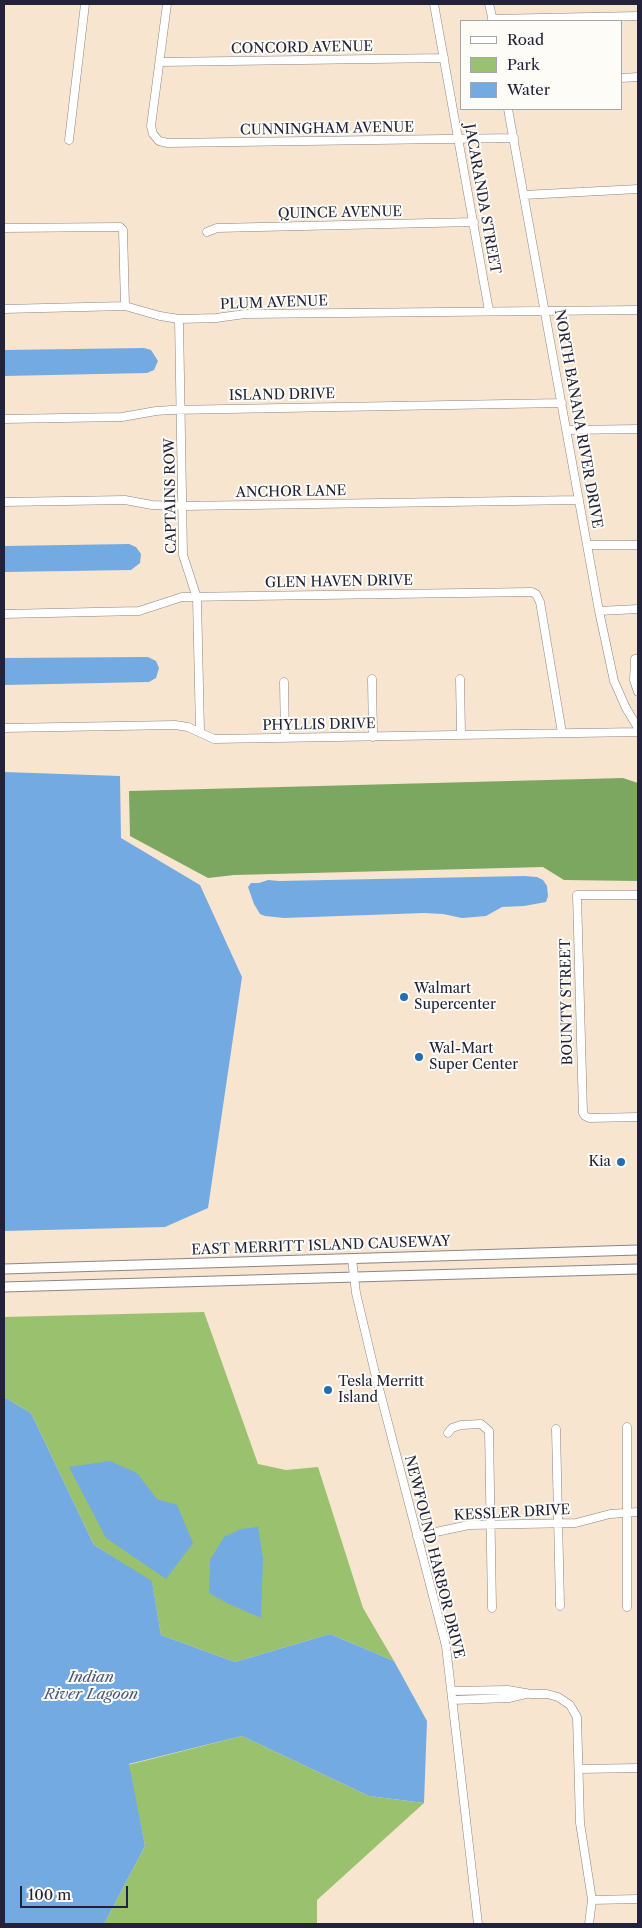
<!DOCTYPE html>
<style>
body{margin:0}
#map{position:relative;width:642px;height:1928px;overflow:hidden;background:#f7e5d0;font-family:"Libre Caslon Text",serif}
canvas{display:block}
.frame{position:absolute;inset:0;border:5px solid #22223b;pointer-events:none}
.legend{position:absolute;left:460px;top:20px;width:162px;height:90px;box-sizing:border-box;background:#fdfcf7;border:1px solid #a5a5ac;margin:0;padding:6px 9px;list-style:none;font-size:15px;color:#22223b}
.legend li{display:flex;align-items:center;gap:10px;height:25px}
.legend b{width:25px;border:1px solid #a5a5ac}
.scale{position:absolute;left:20px;top:1886px;width:108px;height:22px;box-sizing:border-box;border:2px solid #22223b;border-top:0;padding-left:6px;font-size:15px;line-height:18px;white-space:nowrap;color:#22223b;-webkit-text-stroke:4px #fdfcf7;paint-order:stroke}
</style>
<div id="map">
<canvas width="642" height="1928"></canvas>
<div class="frame"></div>
<ul class="legend">
<li><b style="height:6px;background:#fff"></b>Road</li>
<li><b style="height:14px;background:#9ac16d"></b>Park</li>
<li><b style="height:14px;background:#74aae2"></b>Water</li>
</ul>
<div class="scale">100 m</div>
</div>
<script>
const context = document.querySelector('canvas').getContext('2d');
context.lineJoin = 'round';
function fill(path, color) { context.fillStyle = color; context.fill(path, 'evenodd'); }
const toPath = rows => new Path2D(rows.map(r => 'M' + r).join(''));
function stroke(path, color, width, dash) { context.strokeStyle = color; context.lineWidth = width; context.lineCap = dash ? 'butt' : 'round'; context.setLineDash(dash || []); context.stroke(path); }
function drawText(font, color, halo, rows, align = 'center') {
  context.font = font + ' "Libre Caslon Text",serif'; context.lineWidth = 4; context.setLineDash([]); context.textBaseline = 'middle'; context.strokeStyle = halo; context.fillStyle = color; for (const [text, x, y, turn = 0] of rows) {
    context.save(); context.translate(x, y); context.rotate((+turn || 0) * Math.PI / 180); context.textAlign = isNaN(turn) ? turn : align; if (halo) context.strokeText(text, 0, 0); context.fillText(text, 0, 0); context.restore();
  }
}
fill(toPath([
 [204,1312,258,1464,286,1470,318,1467,363,1608,394,1661,330,1634,235,1662,161,1635,152,1582,94,1545,31,1413,4,1397,4,1317],
 [242,1736,369,1796,424,1803,317,1900,317,1924,104,1924,145,1846,128,1765]
]), '#9ac16d');
fill(toPath([
 [623,778,638,783,638,881,564,880,543,867,234,875,208,878,130,836,129,791]
]), '#7ba760');
fill(toPath([
 [144,348,151,350,158,361,154,370,147,373,4,376,4,350],
 [129,544,136,547,141,554,140,563,131,570,4,572,4,546],
 [148,657,156,661,159,668,156,678,149,682,4,685,4,658],
 [4,772,120,776,121,838,200,885,242,977,208,1208,165,1227,4,1231],
 [524,876,537,877,543,880,547,886,548,896,546,902,524,906,502,907,486,916,462,918,443,914,424,913,284,918,265,916,260,914,254,904,248,887,251,883,259,883,268,880,279,881],
 [4,1397,31,1413,94,1545,152,1581,161,1635,235,1662,330,1634,394,1661,427,1721,424,1803,369,1796,242,1736,129,1764,145,1846,104,1924,4,1924],
 [110,1461,137,1473,157,1499,177,1505,193,1543,166,1579,106,1538,69,1467],
 [258,1527,263,1558,261,1618,229,1604,209,1593,210,1560,224,1537,241,1529]
]), '#74aae2');
const minor = toPath([
 [167,4,151,126,153,134,159,141,168,143,514,138],
 [434,4,489,311],
 [489,4,493,21],
 [492,19,638,16],
 [160,62,444,58],
 [621,78,638,77],
 [508,109,599,611,614,681,626,708,638,728],
 [69,140,85,4],
 [524,195,638,189],
 [4,228,120,227,123,230,125,306],
 [207,232,217,228,474,222],
 [4,309,125,306,160,316,179,319,216,318,245,314,638,310],
 [179,319,183,555,197,598,200,731],
 [4,419,122,417,156,411,171,410,562,403],
 [567,430,638,429],
 [4,502,125,500,152,505,183,506,579,500],
 [588,545,638,545],
 [599,611,638,609],
 [4,614,139,611,182,597,532,592,536,594,540,602,562,733],
 [638,659,635,659,634,680,638,692],
 [372,679,373,737],
 [460,679,461,735],
 [284,682,285,738],
 [4,728,175,725,188,727,214,739,638,732],
 [638,895,577,895,583,1113,585,1116,589,1118,638,1117],
 [352,1259,356,1293,375,1373,446,1646,478,1924],
 [627,1427,627,1607],
 [556,1429,560,1606],
 [448,1433,452,1428,461,1425,481,1424,489,1431,492,1608],
 [417,1536,469,1525,576,1523,610,1514,638,1512],
 [452,1691,508,1690,531,1694,547,1694,558,1697,570,1705,577,1717,580,1823,592,1900,589,1924],
 [453,1700,509,1698,526,1694],
 [579,1769,638,1768],
 [592,1900,638,1899]
]);
const major = toPath([
 [4,1269,638,1250],
 [4,1287,638,1269]
]);
stroke(minor, '#8c8486', 9);
stroke(major, '#8c8486', 11);
stroke(minor, '#fff', 8);
stroke(major, '#fff', 9);
for (const [x, y, r, color] of [
 [404,997,5,"#1f6fb2"],
 [419,1057,5,"#1f6fb2"],
 [621,1162,5,"#1f6fb2"],
 [328,1390,5,"#1f6fb2"]
]) { const dot = new Path2D(); dot.arc(x, y, r, 0, 2 * Math.PI); context.fillStyle = color; context.fill(dot); stroke(dot, '#fdfcf7', 2); }
drawText('14px', '#22223b', '#fdfcf7', [
 ["CONCORD AVENUE",302,48,-1],
 ["CUNNINGHAM AVENUE",327,129,-1],
 ["JACARANDA STREET",482,199,80],
 ["QUINCE AVENUE",340,213,-1],
 ["PLUM AVENUE",274,303,-2],
 ["ISLAND DRIVE",282,395,-1],
 ["NORTH BANANA RIVER DRIVE",578,419,80],
 ["ANCHOR LANE",291,492,-1],
 ["CAPTAINS ROW",171,496,-91],
 ["GLEN HAVEN DRIVE",339,582,-1],
 ["PHYLLIS DRIVE",319,725,-1],
 ["BOUNTY STREET",567,1002,-91],
 ["EAST MERRITT ISLAND CAUSEWAY",321,1246,-2],
 ["KESSLER DRIVE",512,1513,-3],
 ["NEWFOUND HARBOR DRIVE",434,1557,76]
]);
drawText('14px', '#22223b', '#fdfcf7', [
 ["Walmart",414,989],
 ["Supercenter",414,1005],
 ["Wal-Mart",429,1049],
 ["Super Center",429,1065],
 ["Kia",611,1162,"right"],
 ["Tesla Merritt",338,1382],
 ["Island",338,1398]
], 'left');
drawText('italic 15px', '#43587e', '#fdfcf7', [
 ["Indian",91,1678],
 ["River Lagoon",91,1695]
]);
</script>
